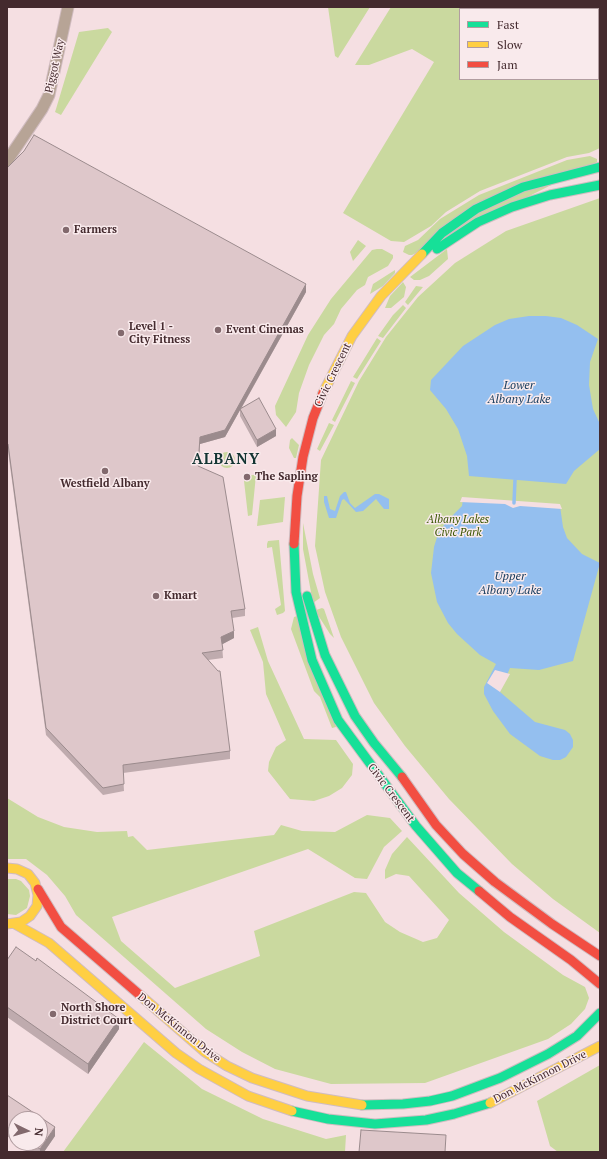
<!DOCTYPE html>
<style>
body{margin:0}
#map{position:relative;width:607px;height:1159px;overflow:hidden;background:#f5dfe2;font-family:"PT Serif",serif}
canvas{display:block}
.frame{position:absolute;inset:0;border:8px solid #442a2e;pointer-events:none}
.legend{position:absolute;left:459px;top:8px;width:140px;height:72px;box-sizing:border-box;background:#f9eaec;border:1px solid #b19da0;margin:0;padding:5px 7px;list-style:none;font-size:12px;color:#442a2e}
.legend li{display:flex;align-items:center;gap:8px;height:20px}
.legend b{width:20px;border:1px solid #b19da0}
.north{position:absolute;left:8px;top:1111px;width:40px;height:40px;box-sizing:border-box;background:#f9eaec;border:1px solid #b19da0;border-radius:50%;rotate:95deg;font-size:11px;font-weight:700;line-height:16px;text-align:center;color:#442a2e}
.north::after{content:'';display:block;margin:auto;width:14px;height:18px;background:#82696d;clip-path:polygon(50% 0,100% 100%,50% 72%,0 100%)}
</style>
<div id="map">
<canvas width="607" height="1159"></canvas>
<div class="frame"></div>
<ul class="legend">
<li><b style="height:5px;background:#16e098"></b>Fast</li>
<li><b style="height:5px;background:#ffcf43"></b>Slow</li>
<li><b style="height:5px;background:#f24e42"></b>Jam</li>
</ul>
<div class="north">N</div>
</div>
<script>
const context = document.querySelector('canvas').getContext('2d');
context.lineJoin = 'round';
function fill(path, color) { context.fillStyle = color; context.fill(path, 'evenodd'); }
const toPath = rows => new Path2D(rows.map(r => 'M' + r).join(''));
function stroke(path, color, width, dash) { context.strokeStyle = color; context.lineWidth = width; context.lineCap = dash ? 'butt' : 'round'; context.setLineDash(dash || []); context.stroke(path); }
function drawText(font, color, halo, rows, align = 'center') {
  context.font = font + ' "PT Serif",serif'; context.lineWidth = 3; context.setLineDash([]); context.textBaseline = 'middle'; context.strokeStyle = halo; context.fillStyle = color; for (const [text, x, y, turn = 0] of rows) {
    context.save(); context.translate(x, y); context.rotate((+turn || 0) * Math.PI / 180); context.textAlign = isNaN(turn) ? turn : align; if (halo) context.strokeText(text, 0, 0); context.fillText(text, 0, 0); context.restore();
  }
}
fill(toPath([
 [328,7,370,7,338,58,335,56],
 [391,7,501,7,504,9,460,9,460,79,598,78,600,80,600,148,589,153,567,157,480,191,446,212,431,226,404,242,391,241,343,213,434,62,412,49,369,65,355,65],
 [108,28,112,32,61,115,55,112,56,109,79,32],
 [590,156,597,159,597,162,412,255,409,255,403,252,405,246,418,240,440,219,479,195,567,160],
 [600,198,600,933,553,899,512,864,449,799,405,746,374,703,341,637,325,592,315,546,321,460,359,381,386,337,418,297,455,263,506,231],
 [358,240,366,246,353,261,350,252],
 [377,249,382,249,393,255,393,258,388,266,368,277,365,285,357,290,341,309,334,324,324,335,309,365,299,393,296,412,286,427,276,415,275,406,308,335,331,299,372,250],
 [447,249,448,259,429,276,420,280,414,280,410,277],
 [395,270,395,273,383,286,370,294,373,284],
 [403,282,406,287,404,297,391,308,385,308,390,296],
 [416,286,423,287,408,305,405,302],
 [403,305,406,308,383,338,378,336,393,315],
 [377,338,381,341,357,379,353,377],
 [351,381,355,383,335,422,332,420],
 [329,423,334,425,320,451,317,449],
 [292,438,299,445,296,458,294,458,289,448,290,440],
 '219 460a8 8 0 1 1 16 0a8 8 0 1 1-16 0Z',
 [251,475,256,475,252,515,248,516,244,481,250,480],
 [285,497,283,522,257,526,260,500],
 [303,523,313,574,320,598,313,603,303,549],
 [279,540,285,611,283,613,277,615,275,609,281,605,272,547,267,548,267,544,268,541],
 [322,608,324,609,334,638,330,634,318,615,316,610],
 [297,616,336,727,332,728,320,697,314,691,291,629,294,617],
 [258,627,268,661,304,739,336,740,353,764,352,775,342,788,329,796,314,801,290,799,268,771,269,762,276,747,286,740,266,694,263,662,250,630],
 [7,798,38,817,64,827,97,832,127,831,128,837,133,836,147,850,274,835,281,825,302,831,335,832,367,815,390,818,402,831,384,847,367,879,355,878,308,849,112,917,121,941,175,988,260,956,254,931,354,892,366,893,385,922,400,932,423,942,437,938,449,920,409,876,396,874,385,879,385,870,392,854,407,837,459,893,504,932,563,975,585,987,589,998,585,1009,571,1024,548,1039,425,1083,331,1084,275,1069,242,1052,206,1029,76,915,65,896,47,875,26,859,7,859],
 [7,879,16,879,21,881,29,890,30,896,27,908,16,915,7,914],
 [144,1042,202,1089,263,1119,326,1139,346,1135,345,1152,63,1152],
 [600,1065,600,1152,558,1152,550,1146,537,1101]
]), '#cad99f');
fill(toPath([
 [529,316,546,316,561,318,577,325,598,339,590,362,589,385,593,409,600,424,600,449,574,471,566,484,469,476,467,456,458,429,446,409,430,390,431,380,463,346,495,325,509,319],
 [344,492,346,492,350,503,355,508,375,494,379,494,389,499,389,509,384,509,376,499,363,511,356,512,344,499,342,500,336,518,329,518,324,502,324,496,327,496,330,509,335,511,340,496],
 [463,499,560,506,563,527,567,538,582,554,600,563,573,661,539,670,510,668,500,692,535,722,565,730,570,734,573,740,573,747,566,757,560,760,553,760,540,756,510,734,493,711,484,694,484,687,496,664,480,655,457,634,448,623,437,602,431,573,434,547,438,534,446,522,462,506]
]), '#94bfef');
fill(toPath([
 [462,497,560,504,562,509,520,506,513,508,505,504,460,502],
 [495,670,510,674,500,692,487,683]
]), '#f5dfe2');
stroke(toPath([
 [514,503,515,480]
]), '#94bfef', 3.5);
const street = toPath([
 [7,161,42,109,49,95,68,7]
]);
const fast = toPath([
 [554,7,557,9],
 [598,39,600,40],
 [598,62,600,64],
 [437,249,478,222,512,207,550,195,600,185],
 [422,254,442,233,476,209,523,187,600,167],
 [294,544,296,592,312,660,338,720,416,826,457,873,479,891],
 [307,596,325,655,355,716,374,743,402,777],
 [362,1105,403,1104,430,1101,452,1096,500,1078,548,1054,577,1036,600,1013],
 [292,1111,328,1119,375,1124,426,1120,454,1114,490,1103]
]);
const slow = toPath([
 [323,393,352,336,381,296,422,254],
 [7,868,17,869,28,874,35,883,38,895,37,906,30,916,21,922,7,924],
 [15,924,49,943,176,1053,199,1069,248,1096,292,1111],
 [141,996,205,1052,227,1066,252,1078,307,1096,362,1105],
 [490,1103,600,1046]
]);
const jam = toPath([
 [523,7,526,9],
 [294,544,297,496,303,457,313,418,323,393],
 [402,777,436,825,463,854,495,882,552,924,600,956],
 [38,889,61,927,141,996],
 [479,891,510,917,571,960,600,984]
]);
stroke(street, '#d0bcc0', 13);
stroke(fast, '#d0bcc0', 11);
stroke(slow, '#d0bcc0', 11);
stroke(jam, '#d0bcc0', 11);
stroke(street, '#b7a496', 11);
stroke(fast, '#16e098', 9);
stroke(slow, '#ffcf43', 9);
stroke(jam, '#f24e42', 9);
fill(toPath([
 [7,168,306,292,241,409,276,436,257,447,240,416,240,410,225,437,200,444,198,466,245,609,245,616,232,618,234,638,222,644,223,658,208,660,230,751,230,759,123,773,124,791,103,795,46,735,8,451,7,451],
 [7,960,119,1029,88,1074,7,1017],
 [7,1095,55,1136,44,1152,30,1152,17,1143,40,1143,16,1119,16,1142,7,1136]
]), '#bfabae');
fill(toPath([
 [306,284,306,292,225,437,200,444,198,473,200,437],
 [276,429,276,436,257,447,257,440],
 [234,631,234,638,221,645,221,637],
 [119,1019,119,1029,88,1074,88,1064],
 [55,1127,55,1136,44,1152,40,1152,40,1149]
]), '#9b8b8d');
const building = toPath([
 [34,135,306,284,225,430,200,437,198,466,223,477,245,609,231,611,234,631,221,637,223,650,202,653,218,671,220,671,230,751,123,765,124,784,103,788,46,728,8,444,7,443,7,168,24,151,34,135],
 [259,398,276,429,257,440,240,409,259,398],
 [16,947,36,961,37,958,119,1019,88,1064,7,1007,7,960,16,947],
 [7,1095,55,1127,40,1149,31,1143,40,1143,40,1119,16,1119,16,1133,7,1127,7,1095],
 [361,1130,446,1135,445,1152,359,1152,361,1130]
]);
fill(building, '#dec7ca');
stroke(building, '#9b8b8d', 1);
for (const [x, y, r, color] of [
 [66,230,4,"#82696d"],
 [218,330,4,"#82696d"],
 [121,333,4,"#82696d"],
 [105,471,4,"#82696d"],
 [247,477,4,"#82696d"],
 [156,596,4,"#82696d"],
 [53,1014,4,"#82696d"]
]) { const dot = new Path2D(); dot.arc(x, y, r, 0, 2 * Math.PI); context.fillStyle = color; context.fill(dot); stroke(dot, '#f9eaec', 1.5); }
drawText('11px', '#442a2e', '#f9eaec', [
 ["Piggot Way",55,66,-77],
 ["Civic Crescent",333,375,-64],
 ["Civic Crescent",391,793,53],
 ["Don McKinnon Drive",179,1028,39],
 ["Don McKinnon Drive",540,1077,-27]
]);
drawText('bold 11px', '#442a2e', '#f9eaec', [
 ["Farmers",74,230],
 ["Level 1 -",129,327],
 ["City Fitness",129,340],
 ["Event Cinemas",226,330],
 ["The Sapling",255,477],
 ["Westfield Albany",105,484,"center"],
 ["Kmart",164,596],
 ["North Shore",61,1008],
 ["District Court",61,1021]
], 'left');
drawText('italic 11px', '#395500', '#f9eaec', [
 ["Albany Lakes",458,520],
 ["Civic Park",458,533]
]);
drawText('italic 12px', '#193e60', '#f9eaec', [
 ["Lower",519,386],
 ["Albany Lake",519,400],
 ["Upper",510,577],
 ["Albany Lake",510,591]
]);
context.letterSpacing = '1px';
drawText('bold 15px', '#133533', '#f9eaec', [
 ["ALBANY",226,460]
]);
context.letterSpacing = '0px';
</script>
